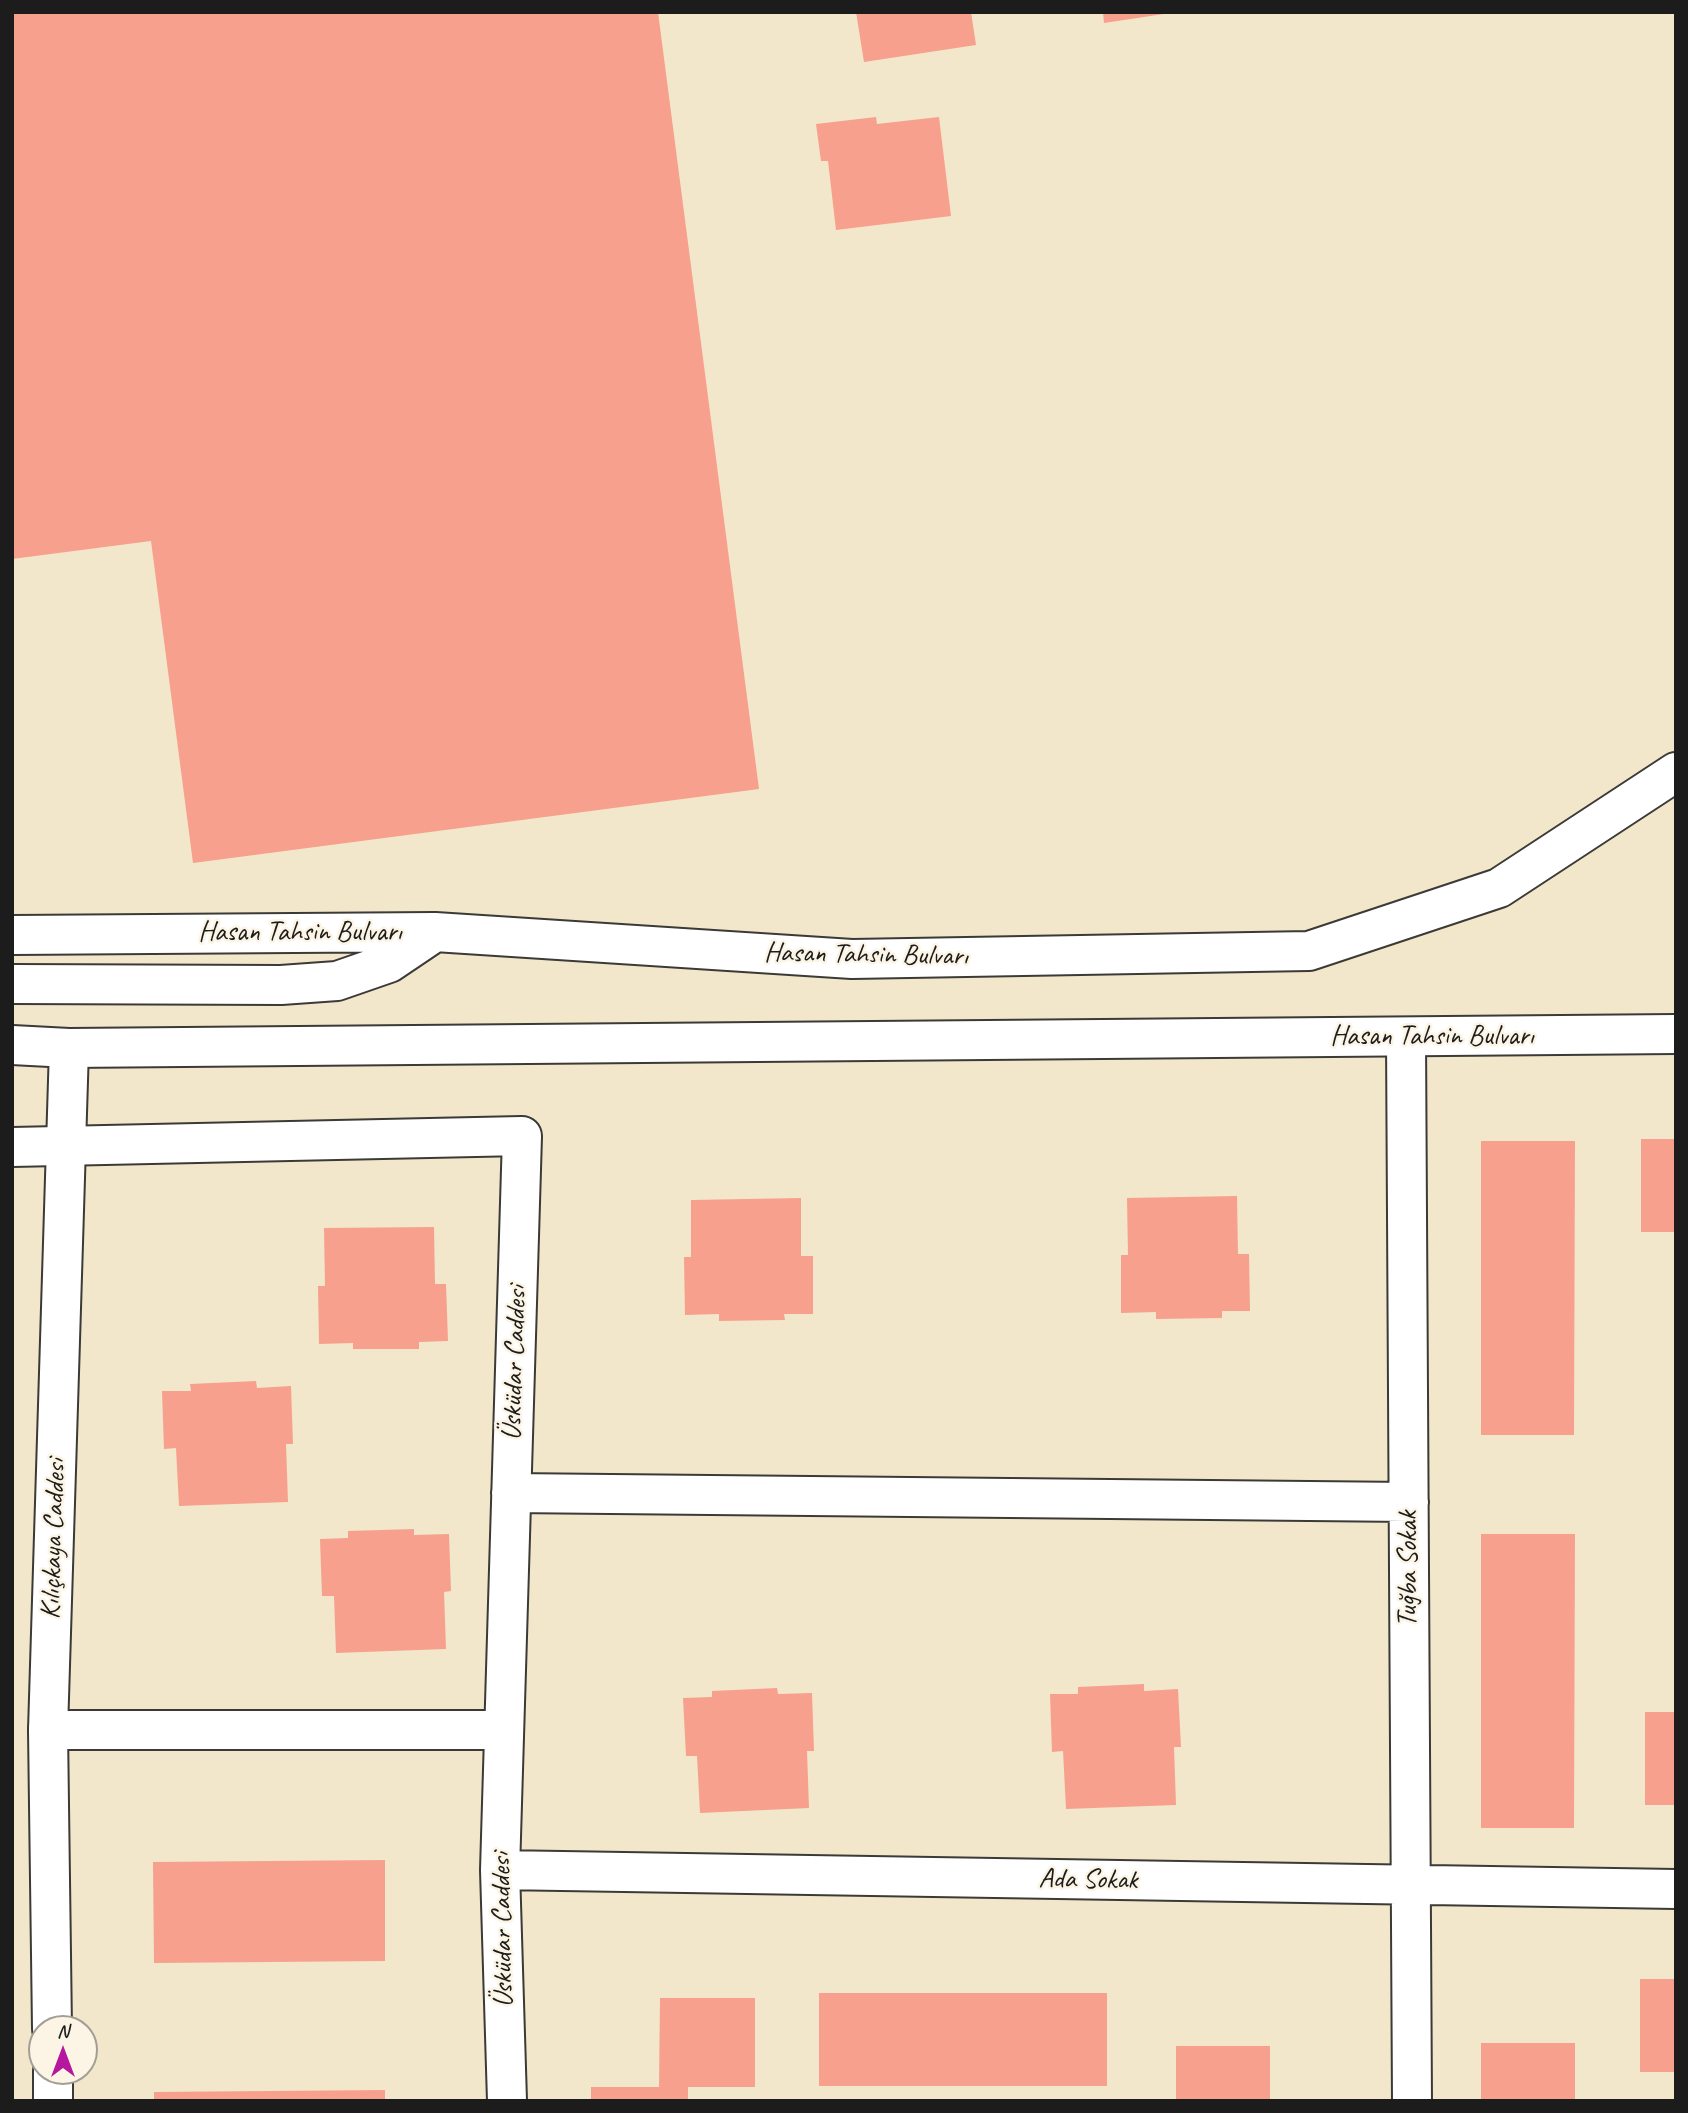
<!DOCTYPE html>
<meta charset="utf-8">
<style>
body{margin:0}
#map{position:relative;width:1688px;height:2113px;overflow:hidden;background:#f2e7cb;font-family:Caveat,sans-serif}
canvas{display:block}
.frame{position:absolute;inset:0;border:14px solid #1c1c1c;pointer-events:none}
.north{position:absolute;left:28px;top:2015px;width:70px;height:70px;box-sizing:border-box;background:#fcf5e5;border:2px solid #a29e95;border-radius:50%;rotate:0deg;font-size:19px;font-weight:700;line-height:28px;text-align:center;color:#1c1c1c}
.north::after{content:'';display:block;margin:auto;width:24px;height:32px;background:#b5179e;clip-path:polygon(50% 0,100% 100%,50% 72%,0 100%)}
</style>
<div id="map">
<canvas width="1688" height="2113"></canvas>
<div class="frame"></div>
<div class="north">N</div>
</div>
<script>
const context = document.querySelector('canvas').getContext('2d');
context.lineJoin = 'round';
function fill(path, color) { context.fillStyle = color; context.fill(path, 'evenodd'); }
const toPath = rows => new Path2D(rows.map(r => 'M' + r).join(''));
function stroke(path, color, width, dash) { context.strokeStyle = color; context.lineWidth = width; context.lineCap = dash ? 'butt' : 'round'; context.setLineDash(dash || []); context.stroke(path); }
function drawText(font, color, halo, rows, align = 'center') {
  context.font = font + ' Caveat,sans-serif'; context.lineWidth = 5; context.setLineDash([]); context.textBaseline = 'middle'; context.strokeStyle = halo; context.fillStyle = color; for (const [text, x, y, turn = 0] of rows) {
    context.save(); context.translate(x, y); context.rotate((+turn || 0) * Math.PI / 180); context.textAlign = isNaN(turn) ? turn : align; if (halo) context.strokeText(text, 0, 0); context.fillText(text, 0, 0); context.restore();
  }
}
fill(toPath([
 [12,12,658,12,759,789,193,863,151,541,12,559],
 [856,12,971,12,976,45,864,62],
 [1103,12,1164,12,1164,14,1104,23],
 [876,117,877,124,939,117,951,216,836,230,828,161,821,161,816,124],
 [1641,1139,1676,1139,1676,1232,1641,1232],
 [1481,1141,1575,1141,1574,1435,1481,1435],
 [1237,1196,1238,1254,1249,1254,1250,1311,1222,1311,1222,1318,1156,1319,1156,1312,1121,1313,1121,1255,1128,1255,1127,1198],
 [801,1198,801,1256,813,1256,813,1314,784,1314,785,1320,719,1321,719,1314,685,1315,684,1257,691,1257,691,1200],
 [434,1227,435,1284,446,1284,448,1341,419,1342,419,1349,353,1349,353,1343,319,1344,318,1286,325,1286,324,1228],
 [256,1381,257,1388,291,1386,293,1444,286,1444,288,1502,179,1506,176,1448,164,1449,162,1391,191,1391,190,1384],
 [414,1529,414,1535,449,1534,451,1591,444,1592,446,1649,336,1653,334,1596,322,1596,320,1539,348,1538,348,1531],
 [1481,1534,1575,1534,1574,1828,1481,1828],
 [1144,1684,1144,1691,1178,1689,1181,1747,1174,1747,1176,1805,1066,1809,1063,1751,1052,1752,1050,1694,1078,1694,1078,1687],
 [777,1688,778,1694,812,1693,814,1751,807,1751,809,1808,700,1813,697,1756,686,1756,683,1698,712,1697,712,1691],
 [1645,1712,1676,1712,1676,1805,1645,1805],
 [385,1860,385,1961,154,1963,153,1862],
 [1640,1979,1676,1979,1676,2072,1640,2072],
 [819,1993,1107,1993,1107,2086,819,2086],
 [660,1998,755,1998,755,2087,688,2087,688,2101,591,2101,591,2087,659,2087],
 [1481,2043,1575,2043,1575,2101,1481,2101],
 [1176,2046,1270,2046,1270,2101,1176,2101],
 [385,2090,385,2101,154,2101,154,2092]
]), '#f7a08d');
const street = toPath([
 [1406,1037,1412,2101],
 [12,1147,522,1136,500,1870,507,2101],
 [511,1493,1409,1502],
 [48,1730,504,1730],
 [500,1870,1676,1889]
]);
const secondary = toPath([
 [52,2029,48,1730,69,1048],
 [53,2071,53,2101]
]);
const primary = toPath([
 [12,935,435,932,852,959,1309,951,1499,888,1676,772],
 [12,984,281,985,337,981,389,963,435,932],
 [12,1045,69,1048,1676,1034]
]);
stroke(street, '#3c3a36', 42);
stroke(secondary, '#3c3a36', 42);
stroke(primary, '#3c3a36', 42);
stroke(street, '#fff', 38);
stroke(secondary, '#fff', 38);
stroke(primary, '#fff', 38);
drawText('28px', '#1c1c1c', '#fcf5e5', [
 ["Hasan Tahsin Bulvarı",300,933],
 ["Hasan Tahsin Bulvarı",866,955,1],
 ["Hasan Tahsin Bulvarı",1432,1037],
 ["Üsküdar Caddesi",515,1363,-88],
 ["Kılıçkaya Caddesi",54,1539,-88],
 ["Tuğba Sokak",1409,1569,-90],
 ["Ada Sokak",1088,1880,1],
 ["Üsküdar Caddesi",503,1930,-91]
]);
</script>
